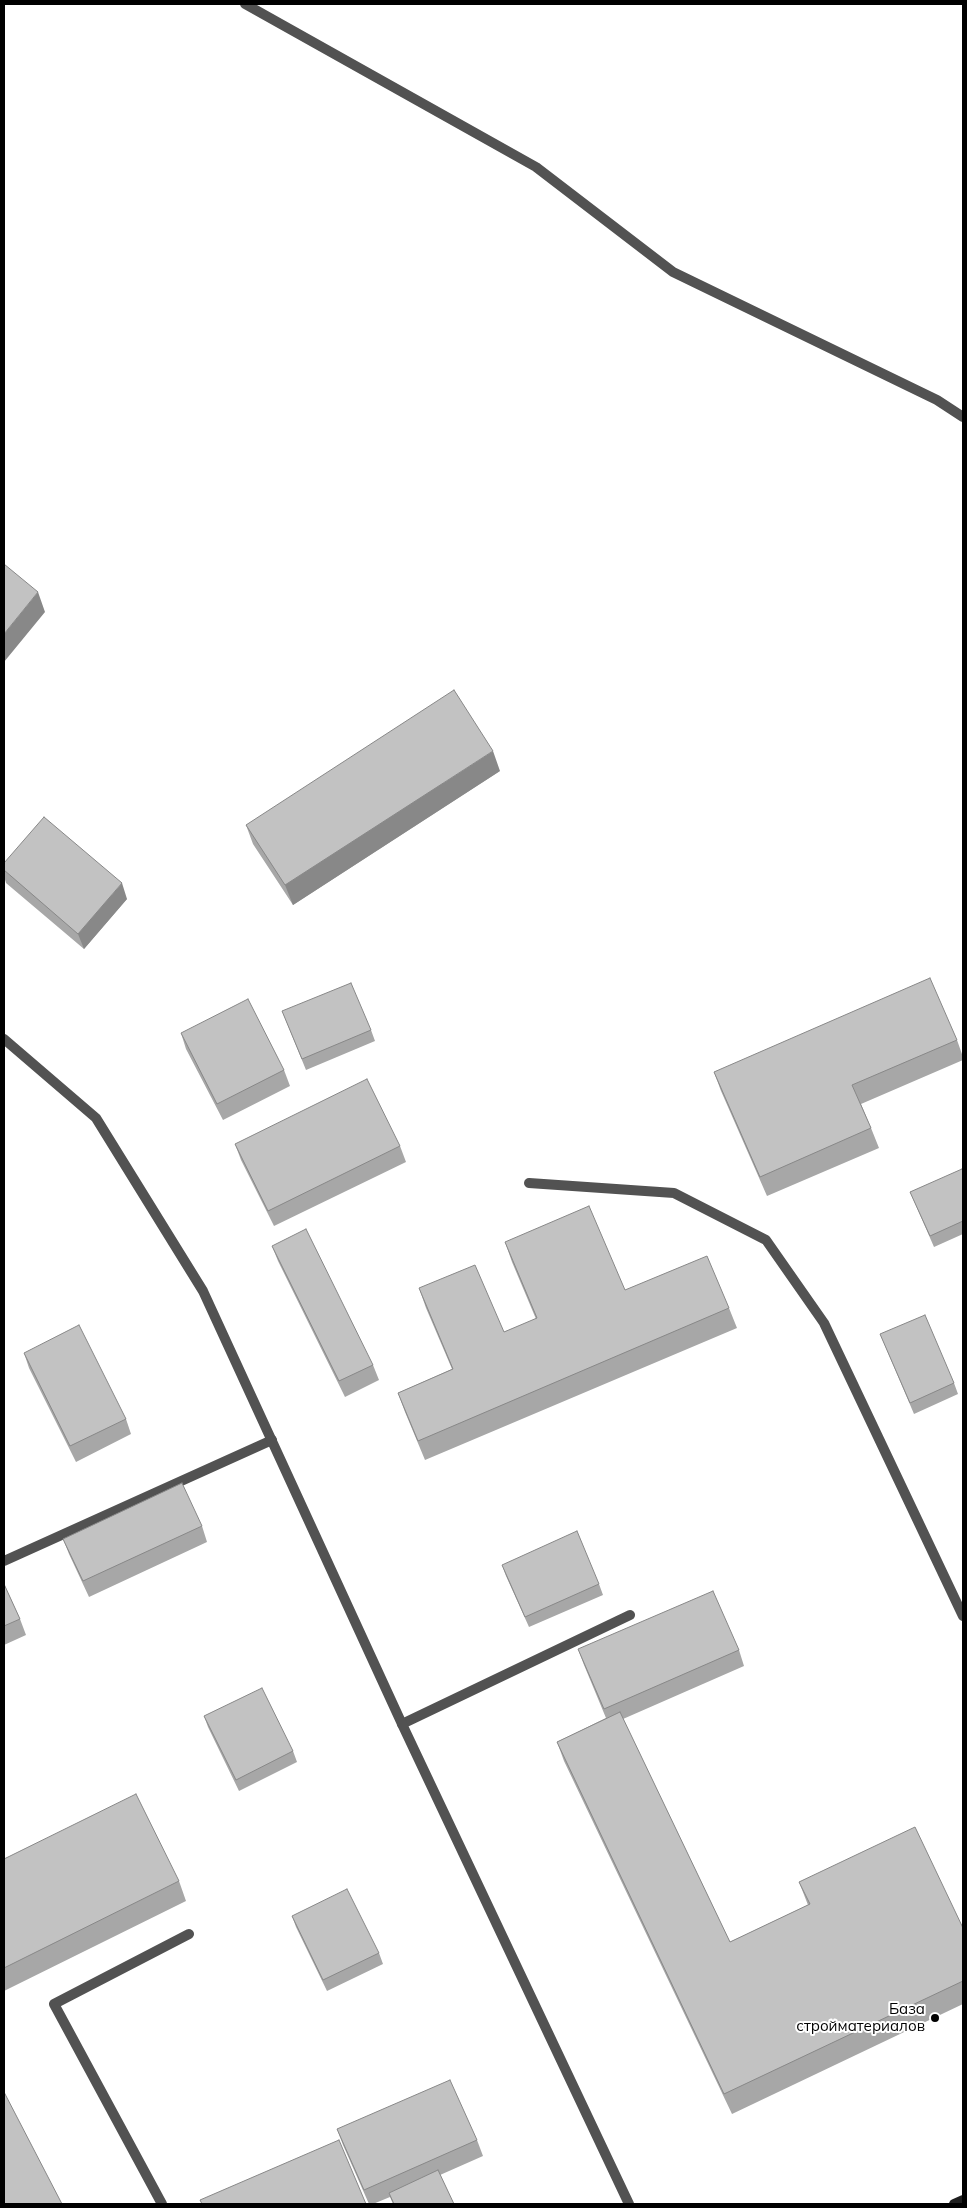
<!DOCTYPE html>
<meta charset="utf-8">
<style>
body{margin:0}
#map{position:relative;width:967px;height:2208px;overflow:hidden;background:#fff;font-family:Mulish,sans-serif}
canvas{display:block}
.frame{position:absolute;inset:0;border:5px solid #000;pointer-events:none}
</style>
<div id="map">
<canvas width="967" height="2208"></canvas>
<div class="frame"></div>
</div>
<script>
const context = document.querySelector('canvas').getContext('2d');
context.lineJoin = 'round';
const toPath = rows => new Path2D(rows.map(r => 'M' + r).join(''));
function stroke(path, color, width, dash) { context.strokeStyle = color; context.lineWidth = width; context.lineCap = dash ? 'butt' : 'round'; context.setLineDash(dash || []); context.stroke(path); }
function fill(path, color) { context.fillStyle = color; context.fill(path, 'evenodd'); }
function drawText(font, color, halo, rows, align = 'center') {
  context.font = font + ' Mulish,sans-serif'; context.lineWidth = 4; context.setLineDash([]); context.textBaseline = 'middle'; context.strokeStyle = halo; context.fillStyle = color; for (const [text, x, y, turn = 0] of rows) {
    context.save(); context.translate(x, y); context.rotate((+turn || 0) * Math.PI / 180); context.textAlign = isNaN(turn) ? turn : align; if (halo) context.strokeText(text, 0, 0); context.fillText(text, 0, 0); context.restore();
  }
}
stroke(toPath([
 [529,1183,674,1193,766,1240,824,1323,963,1616],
 [4,1561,272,1440],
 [402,1724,630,1615],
 [162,2204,54,2004,189,1934]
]), '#525252', 10);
stroke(toPath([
 [245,4,536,167,673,272,937,400,963,417],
 [4,1039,96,1118,203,1291,402,1724,629,2204]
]), '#525252', 10);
stroke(toPath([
 [954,2204,963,2200]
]), '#1f1f1f', 10);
fill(toPath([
 [500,771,293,905,253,844,246,825],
 [4,863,127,899,84,949,6,883,4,876],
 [282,1011,371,1030,375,1041,306,1070],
 [181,1033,284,1070,290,1086,223,1120,186,1049],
 [957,1040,963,1057,963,1060,861,1104,871,1128,879,1148,767,1196,721,1091,714,1072],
 [235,1144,400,1146,406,1162,274,1226,241,1160],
 [963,1171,963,1234,934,1247,910,1192],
 [505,1242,625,1290,729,1308,737,1328,425,1460,405,1412,398,1393,452,1369,426,1308,419,1288,504,1332,536,1319,512,1262],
 [272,1246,373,1365,379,1380,345,1397,278,1261],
 [880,1334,954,1383,958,1394,914,1414],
 [24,1353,126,1419,131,1434,76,1462,29,1368],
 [202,1526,207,1542,89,1597,69,1554,63,1539],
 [502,1565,599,1584,603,1595,529,1627,506,1576],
 [4,1584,20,1619,26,1635,4,1645],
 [578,1649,739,1650,744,1666,623,1719,730,1942,808,1905,799,1882,963,1928,963,2004,732,2114,564,1761,557,1742,606,1718,584,1665],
 [204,1716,293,1751,297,1762,239,1791,208,1727],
 [4,1859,179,1881,186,1901,4,1991],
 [292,1916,379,1953,383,1964,327,1991,296,1927],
 [337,2129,477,2140,483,2156,440,2175,454,2204,393,2204,390,2197,373,2204,369,2204,343,2145]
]), '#a7a7a7');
fill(toPath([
 [38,592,45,612,4,662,4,634],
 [493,751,500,771,293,905,285,885],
 [122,883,127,899,84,949,78,934]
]), '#888');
const building = toPath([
 [4,564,38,592,4,634,4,564],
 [454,690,493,751,285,885,246,825,454,690],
 [44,817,122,883,78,934,4,870,4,863,44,817],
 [930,978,957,1040,852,1085,871,1128,760,1177,714,1072,930,978],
 [351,983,371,1030,302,1059,282,1011,351,983],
 [248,999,284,1070,217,1104,181,1033,248,999],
 [367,1079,400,1146,268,1211,235,1144,367,1079],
 [962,1169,963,1171,963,1221,930,1236,910,1192,962,1169],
 [589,1206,625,1290,707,1256,729,1308,418,1441,398,1393,453,1369,419,1288,475,1265,504,1332,537,1318,505,1242,589,1206],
 [306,1229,373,1365,339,1381,272,1246,306,1229],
 [925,1315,954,1383,910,1403,880,1334,925,1315],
 [79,1325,126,1419,70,1446,24,1353,79,1325],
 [182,1483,202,1526,83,1581,63,1539,182,1483],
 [577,1531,599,1584,525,1617,502,1565,577,1531],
 [4,1584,20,1619,4,1626,4,1584],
 [713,1591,739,1650,604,1709,578,1649,713,1591],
 [262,1688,293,1751,236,1780,204,1716,262,1688],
 [620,1712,730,1942,810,1904,799,1882,915,1827,963,1928,963,1981,724,2094,557,1742,620,1712],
 [136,1794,179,1881,4,1968,4,1859,136,1794],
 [347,1889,379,1953,323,1980,292,1916,347,1889],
 [450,2080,477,2140,364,2190,337,2129,450,2080],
 [4,2092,62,2204,4,2204,4,2092],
 [339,2140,366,2204,202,2204,200,2200,339,2140],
 [438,2170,454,2204,394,2204,389,2193,438,2170]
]);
fill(building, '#c2c2c2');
stroke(building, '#888', 1);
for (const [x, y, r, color] of [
 [935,2018,5,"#000"]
]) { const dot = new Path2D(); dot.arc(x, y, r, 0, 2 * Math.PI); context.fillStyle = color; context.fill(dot); stroke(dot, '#fff', 2); }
drawText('15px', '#000', '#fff', [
 ["База",925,2009],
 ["стройматериалов",925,2026]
], 'right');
</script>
